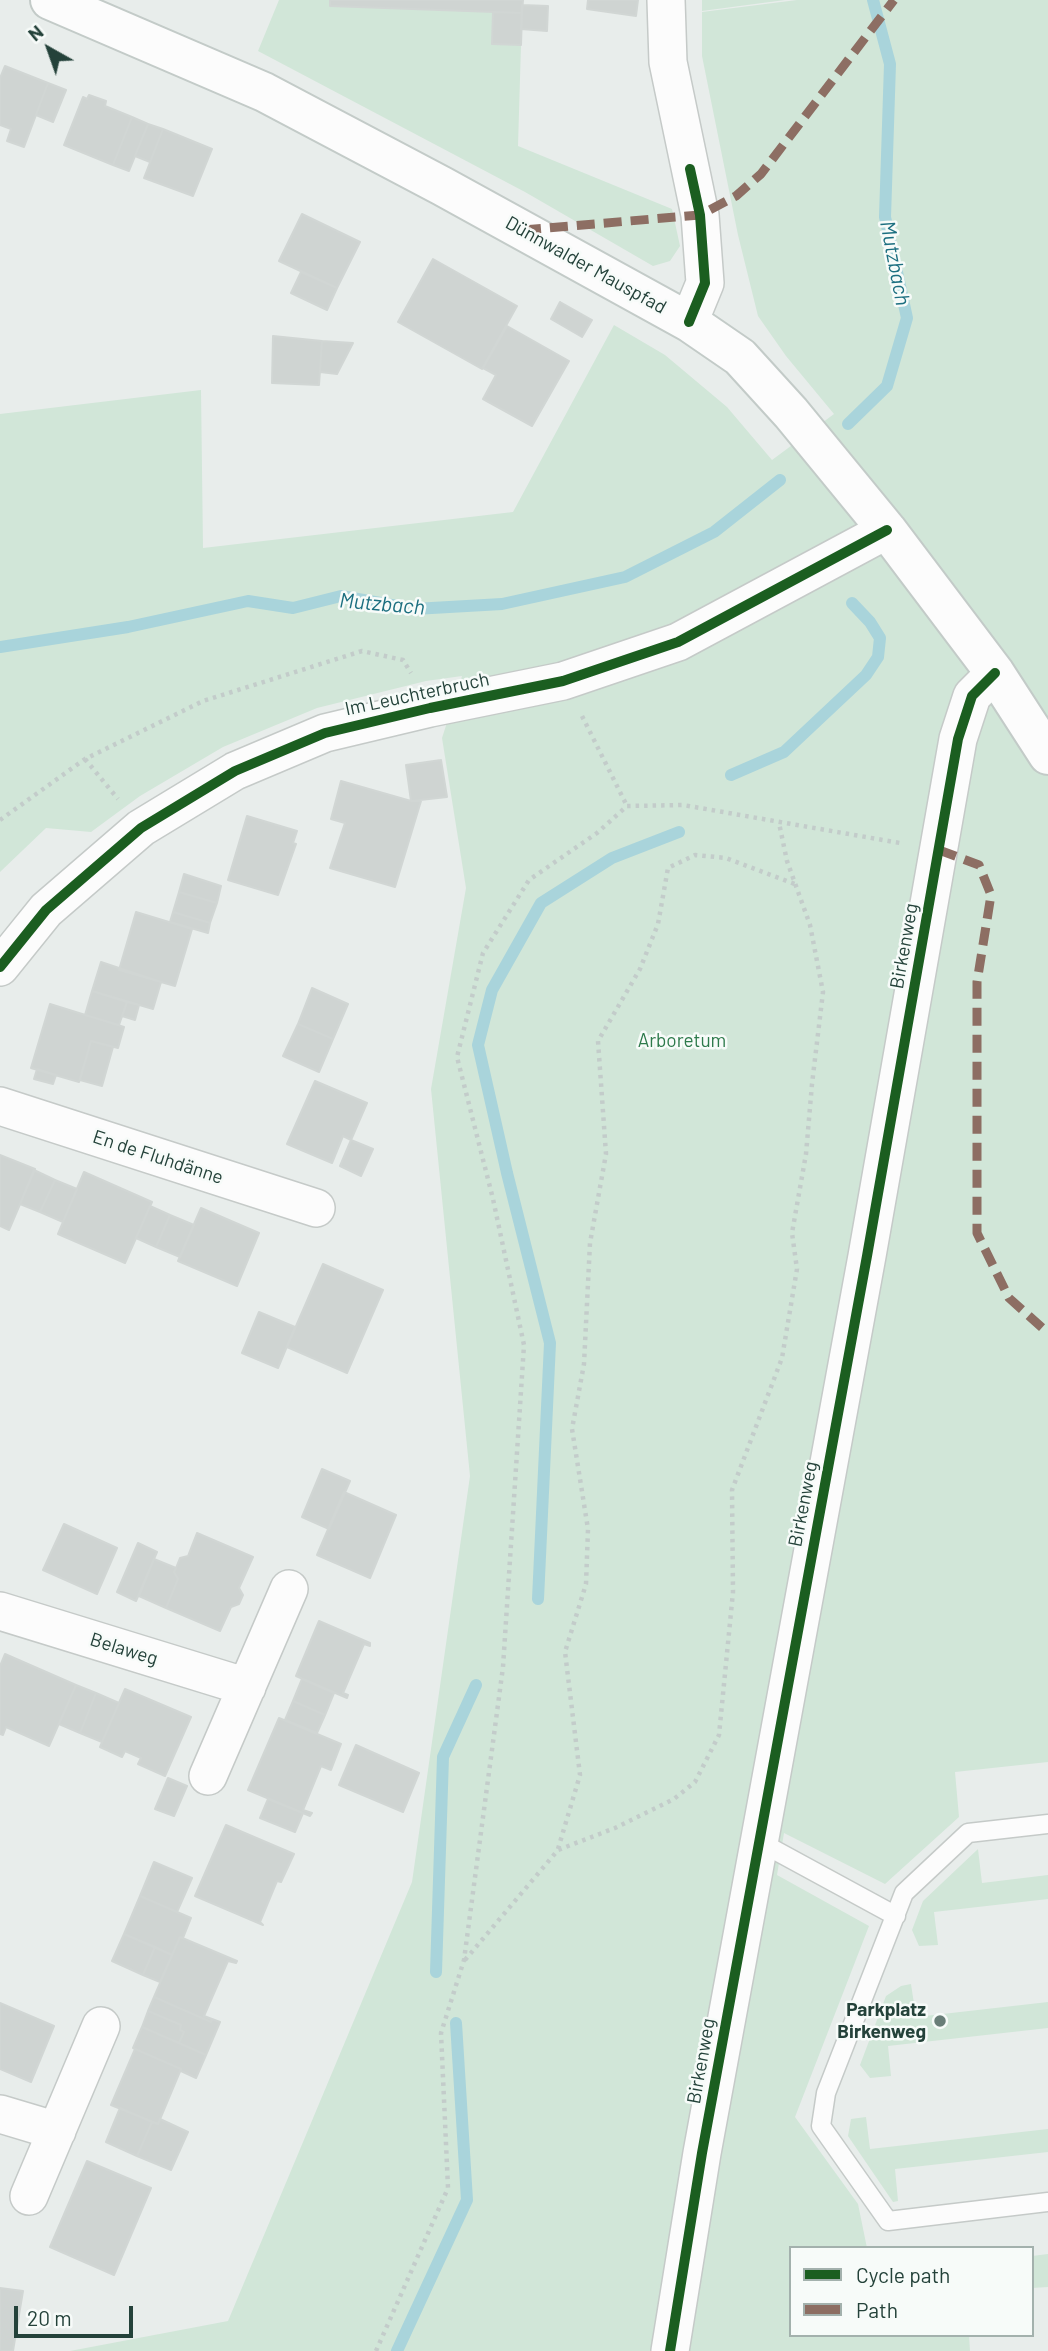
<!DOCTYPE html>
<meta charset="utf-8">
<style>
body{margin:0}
#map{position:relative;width:1048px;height:2351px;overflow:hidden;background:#e8edeb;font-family:Barlow,sans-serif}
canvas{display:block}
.legend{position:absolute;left:789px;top:2246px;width:245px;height:91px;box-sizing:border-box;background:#f7fbf9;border:2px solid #a3b1ad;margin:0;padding:9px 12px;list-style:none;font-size:21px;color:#24423a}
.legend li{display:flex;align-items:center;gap:14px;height:35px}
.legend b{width:35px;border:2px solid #a3b1ad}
.north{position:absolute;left:14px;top:14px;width:70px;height:70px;-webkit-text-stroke:5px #f7fbf9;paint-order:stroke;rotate:320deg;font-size:19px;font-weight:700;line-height:28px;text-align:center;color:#24423a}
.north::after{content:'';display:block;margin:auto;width:24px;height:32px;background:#24423a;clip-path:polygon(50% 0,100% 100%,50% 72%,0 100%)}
.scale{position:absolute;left:14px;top:2306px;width:119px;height:32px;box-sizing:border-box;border:4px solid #24423a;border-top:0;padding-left:9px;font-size:21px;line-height:24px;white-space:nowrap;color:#24423a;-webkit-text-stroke:5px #f7fbf9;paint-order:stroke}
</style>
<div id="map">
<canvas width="1048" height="2351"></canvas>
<ul class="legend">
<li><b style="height:9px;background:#1b5e20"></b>Cycle path</li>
<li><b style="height:9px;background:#8d6e63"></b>Path</li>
</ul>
<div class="north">N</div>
<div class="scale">20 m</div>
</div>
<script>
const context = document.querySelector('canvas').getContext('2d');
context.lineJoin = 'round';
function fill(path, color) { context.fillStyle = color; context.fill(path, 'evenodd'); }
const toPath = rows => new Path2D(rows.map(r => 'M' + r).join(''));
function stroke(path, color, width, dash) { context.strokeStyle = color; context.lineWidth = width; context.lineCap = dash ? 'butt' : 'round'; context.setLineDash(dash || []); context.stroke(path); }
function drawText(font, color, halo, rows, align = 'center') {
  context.font = font + ' Barlow,sans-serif'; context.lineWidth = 5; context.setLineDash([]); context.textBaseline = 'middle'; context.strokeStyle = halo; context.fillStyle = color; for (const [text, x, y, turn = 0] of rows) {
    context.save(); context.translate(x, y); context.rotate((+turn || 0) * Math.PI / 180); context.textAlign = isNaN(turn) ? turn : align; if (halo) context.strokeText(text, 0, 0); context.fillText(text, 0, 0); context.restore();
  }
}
fill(toPath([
 [279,0,330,0,330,6,493,12,492,43,521,45,518,146,672,209,680,246,670,261,653,266,525,192,258,51],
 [702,0,785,0,702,11],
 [797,0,1048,0,1048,1762,955,1772,959,1817,885,1884,784,1833,777,1875,869,1926,795,2117,858,2204,867,2248,791,2248,791,2335,969,2335,970,2351,70,2351,228,2321,412,1882,470,1476,431,1089,466,888,442,738,462,676,426,681,317,708,223,747,140,796,91,832,46,828,0,872,0,414,201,390,203,548,513,512,614,325,665,355,727,407,772,460,834,414,786,356,758,316,738,235,702,56,702,12],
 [978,1849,982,1883,1048,1875,1048,1899,934,1912,938,1945,919,1946,912,1930,923,1901],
 [911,1984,916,2017,1048,2002,1048,2028,888,2046,891,2076,870,2078,860,2065,886,1996,901,1986],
 [866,2117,870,2149,1048,2129,1048,2152,895,2169,898,2201,893,2202,848,2136,851,2119],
 [1048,2254,1048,2287,1032,2288,1032,2256]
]), '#d1e6d8');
stroke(toPath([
 [848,424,887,386,907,318,885,217,890,64,873,0],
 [0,647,128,627,248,601,293,608,341,596,414,609,502,604,625,577,714,532,780,480],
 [731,775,784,752,866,675,878,657,880,638,870,622,852,603],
 [538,1599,550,1343,507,1173,478,1045,492,990,541,903,612,858,679,832],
 [436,1972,443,1757,476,1685],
 [397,2351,467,2200,456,2023]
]), '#a9d4db', 12);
const building = toPath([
 [330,0,523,0,522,13,330,6,330,0],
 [588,0,638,0,636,16,587,9,588,0],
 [522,5,548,6,547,31,521,29,522,5],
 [493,12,522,13,521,45,492,44,493,12],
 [5,66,48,83,24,147,7,141,11,129,0,125,0,78,5,66],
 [48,83,66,90,53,122,36,115,48,83],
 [89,95,106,101,105,106,132,117,113,165,64,145,83,97,87,99,89,95],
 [132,117,148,124,129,171,113,165,132,117],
 [148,124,163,129,150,162,135,156,148,124],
 [163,129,212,149,193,196,144,178,163,129],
 [302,214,360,242,337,288,279,261,302,214],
 [433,259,517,306,482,369,398,322,433,259],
 [301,272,337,288,327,310,291,293,301,272],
 [560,302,592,320,582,337,551,319,560,302],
 [507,326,569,361,532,426,483,399,496,375,483,368,507,326],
 [273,336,322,341,319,385,272,383,273,336],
 [322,341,353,343,337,374,320,372,322,341],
 [441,760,447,797,411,801,406,765,441,760],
 [341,781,411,801,421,801,395,887,330,868,345,823,331,819,341,781],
 [247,816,297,831,293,843,296,844,278,895,228,880,247,816],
 [184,874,221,886,217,903,179,892,184,874],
 [179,892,217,903,210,923,173,912,179,892],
 [136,912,192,929,175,986,119,970,136,912],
 [173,912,210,923,208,933,170,922,173,912],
 [101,962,161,982,153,1009,92,991,101,962],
 [312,988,348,1004,333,1039,298,1024,312,988],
 [92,991,127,1002,119,1025,85,1015,92,991],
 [127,1002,139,1005,135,1020,122,1016,127,1002],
 [50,1004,124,1027,118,1048,91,1041,79,1082,31,1068,50,1004],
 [298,1024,333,1039,319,1072,283,1056,298,1024],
 [91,1041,113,1047,102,1086,80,1080,91,1041],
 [37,1069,56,1075,53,1084,34,1079,37,1069],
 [315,1081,367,1103,351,1140,343,1136,332,1163,287,1144,315,1081],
 [351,1140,373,1149,361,1176,340,1166,351,1140],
 [0,1155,35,1169,9,1230,0,1226,0,1155],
 [34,1170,55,1180,40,1212,20,1204,34,1170],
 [84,1172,152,1202,125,1263,58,1234,84,1172],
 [55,1180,77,1189,63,1222,40,1212,55,1180],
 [150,1206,170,1215,156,1247,136,1238,150,1206],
 [201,1208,259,1233,237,1286,178,1261,201,1208],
 [170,1215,194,1225,180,1257,156,1247,170,1215],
 [323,1264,383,1290,347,1373,287,1347,323,1264],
 [259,1312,295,1327,278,1368,242,1353,259,1312],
 [322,1469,350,1481,329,1529,302,1517,322,1469],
 [344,1492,396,1515,370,1578,317,1555,344,1492],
 [64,1524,117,1548,97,1594,43,1570,64,1524],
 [197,1533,253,1557,239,1588,243,1595,239,1604,231,1607,220,1631,166,1608,178,1579,174,1572,176,1568,180,1558,188,1556,197,1533],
 [138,1543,157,1552,136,1601,117,1592,138,1543],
 [154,1559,176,1568,174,1572,178,1579,166,1608,139,1596,154,1559],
 [319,1621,370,1643,370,1646,364,1644,343,1693,348,1695,347,1698,296,1676,319,1621],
 [5,1654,76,1685,49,1746,6,1727,3,1735,0,1734,0,1666,5,1654],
 [302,1679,334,1693,325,1715,293,1701,302,1679],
 [76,1685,96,1693,80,1733,59,1724,76,1685],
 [125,1689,191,1717,165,1776,138,1764,141,1758,125,1751,122,1757,100,1747,125,1689],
 [96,1693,119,1703,102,1742,80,1733,96,1693],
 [293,1701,325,1715,317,1733,285,1720,293,1701],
 [279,1718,341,1744,331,1770,321,1766,303,1810,312,1813,310,1816,248,1790,279,1718],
 [356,1745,419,1773,403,1812,339,1785,356,1745],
 [168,1778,187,1786,174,1816,155,1809,168,1778],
 [268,1799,303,1813,295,1832,260,1818,268,1799],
 [226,1825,294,1854,281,1882,277,1881,260,1922,263,1925,195,1896,226,1825],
 [154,1862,192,1878,177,1912,140,1896,154,1862],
 [140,1896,191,1918,183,1938,180,1937,172,1955,124,1934,140,1896],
 [124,1934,155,1947,143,1975,112,1961,124,1934],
 [180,1937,237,1961,236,1963,228,1961,204,2016,212,2019,211,2022,154,1997,180,1937],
 [155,1947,172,1955,160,1982,143,1975,155,1947],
 [154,1997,211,2022,212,2019,220,2022,206,2055,179,2043,184,2032,180,2030,181,2025,148,2011,154,1997],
 [0,2003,54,2026,31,2082,0,2069,0,2003],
 [148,2011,181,2025,180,2030,184,2032,179,2043,142,2027,148,2011],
 [142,2027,206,2055,196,2078,181,2071,181,2069,133,2048,142,2027],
 [135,2049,181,2069,158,2124,111,2105,135,2049],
 [120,2108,152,2122,137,2156,106,2142,120,2108],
 [160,2119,188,2132,171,2170,137,2156,152,2122,158,2124,160,2119],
 [87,2161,151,2188,114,2275,50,2247,87,2161],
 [0,2288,23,2291,13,2351,0,2351,0,2288]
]);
fill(building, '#cfd4d2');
stroke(building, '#d1d6d4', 2);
const lane = toPath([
 [1048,1824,968,1833,904,1893,826,2093,821,2126,888,2221,1048,2202],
 [758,1841,896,1916]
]);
const street = toPath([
 [666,0,668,62,700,215,705,283,689,322],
 [0,967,46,910,141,828,235,771,325,733,430,708,563,681,678,642,887,530],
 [0,1106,316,1208],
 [0,1611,247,1687],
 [208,1776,289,1589],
 [0,2114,57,2131],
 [29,2196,101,2026],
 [670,2351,702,2153,867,1256,958,739,972,696,995,673]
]);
const secondary = toPath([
 [50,0,264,92,442,186,689,322,740,357,791,413,887,530,995,673,1048,755]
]);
stroke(lane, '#c5cac8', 21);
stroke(street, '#c5cac8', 40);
stroke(secondary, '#c3cbc8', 42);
stroke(toPath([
 [582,716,627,806],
 [85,759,118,799],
 [0,820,85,759,203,701,362,651,403,660,411,673],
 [558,1849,580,1775,565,1652,586,1584,588,1529,572,1429,584,1364,590,1243,606,1154,598,1041,640,969,658,924,668,868,695,855,726,858,795,884],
 [465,1960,558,1850,615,1828,674,1799,695,1782,719,1735,733,1592,732,1490,782,1358,797,1269,792,1233,806,1154,812,1084,823,992,810,925,787,861,779,823],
 [376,2351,448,2188,441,2033,464,1960,503,1667,524,1345,493,1199,457,1057,483,953,529,880,597,833,627,806,683,805,900,843]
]), '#c3ccca', 4.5, [3.5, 5]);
stroke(lane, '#fcfcfc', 18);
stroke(street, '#fcfcfc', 37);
stroke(secondary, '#fcfcfc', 38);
stroke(toPath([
 [523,230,700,215,736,196,761,174,894,0],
 [939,850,979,865,991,895,977,982,977,1233,1009,1298,1048,1333]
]), '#8d6e63', 9, [18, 9]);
stroke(toPath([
 [689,322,705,283,700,215,690,169],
 [0,967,46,910,141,828,235,771,325,733,430,708,563,681,678,642,887,530],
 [670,2351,702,2153,867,1256,958,739,972,696,995,673]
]), '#1b5e20', 10);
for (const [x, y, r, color] of [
 [940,2021,7,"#697e78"]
]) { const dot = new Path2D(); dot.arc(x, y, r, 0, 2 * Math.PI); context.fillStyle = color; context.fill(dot); stroke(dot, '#f7fbf9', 2.5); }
drawText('19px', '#24423a', '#f7fbf9', [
 ["Dünnwalder Mauspfad",586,265,29],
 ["Im Leuchterbruch",417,694,-12],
 ["Birkenweg",904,946,-80],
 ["En de Fluhdänne",158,1157,18],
 ["Birkenweg",803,1504,-79],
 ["Belaweg",124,1649,17],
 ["Birkenweg",701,2061,-80]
]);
drawText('19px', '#2d7a4b', '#f7fbf9', [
 ["Arboretum",682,1041]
]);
drawText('bold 19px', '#24423a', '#f7fbf9', [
 ["Parkplatz",926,2010],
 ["Birkenweg",926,2032]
], 'right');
drawText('italic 21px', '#1c6f80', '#f7fbf9', [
 ["Mutzbach",895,263,79],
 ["Mutzbach",382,604,5]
]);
</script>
